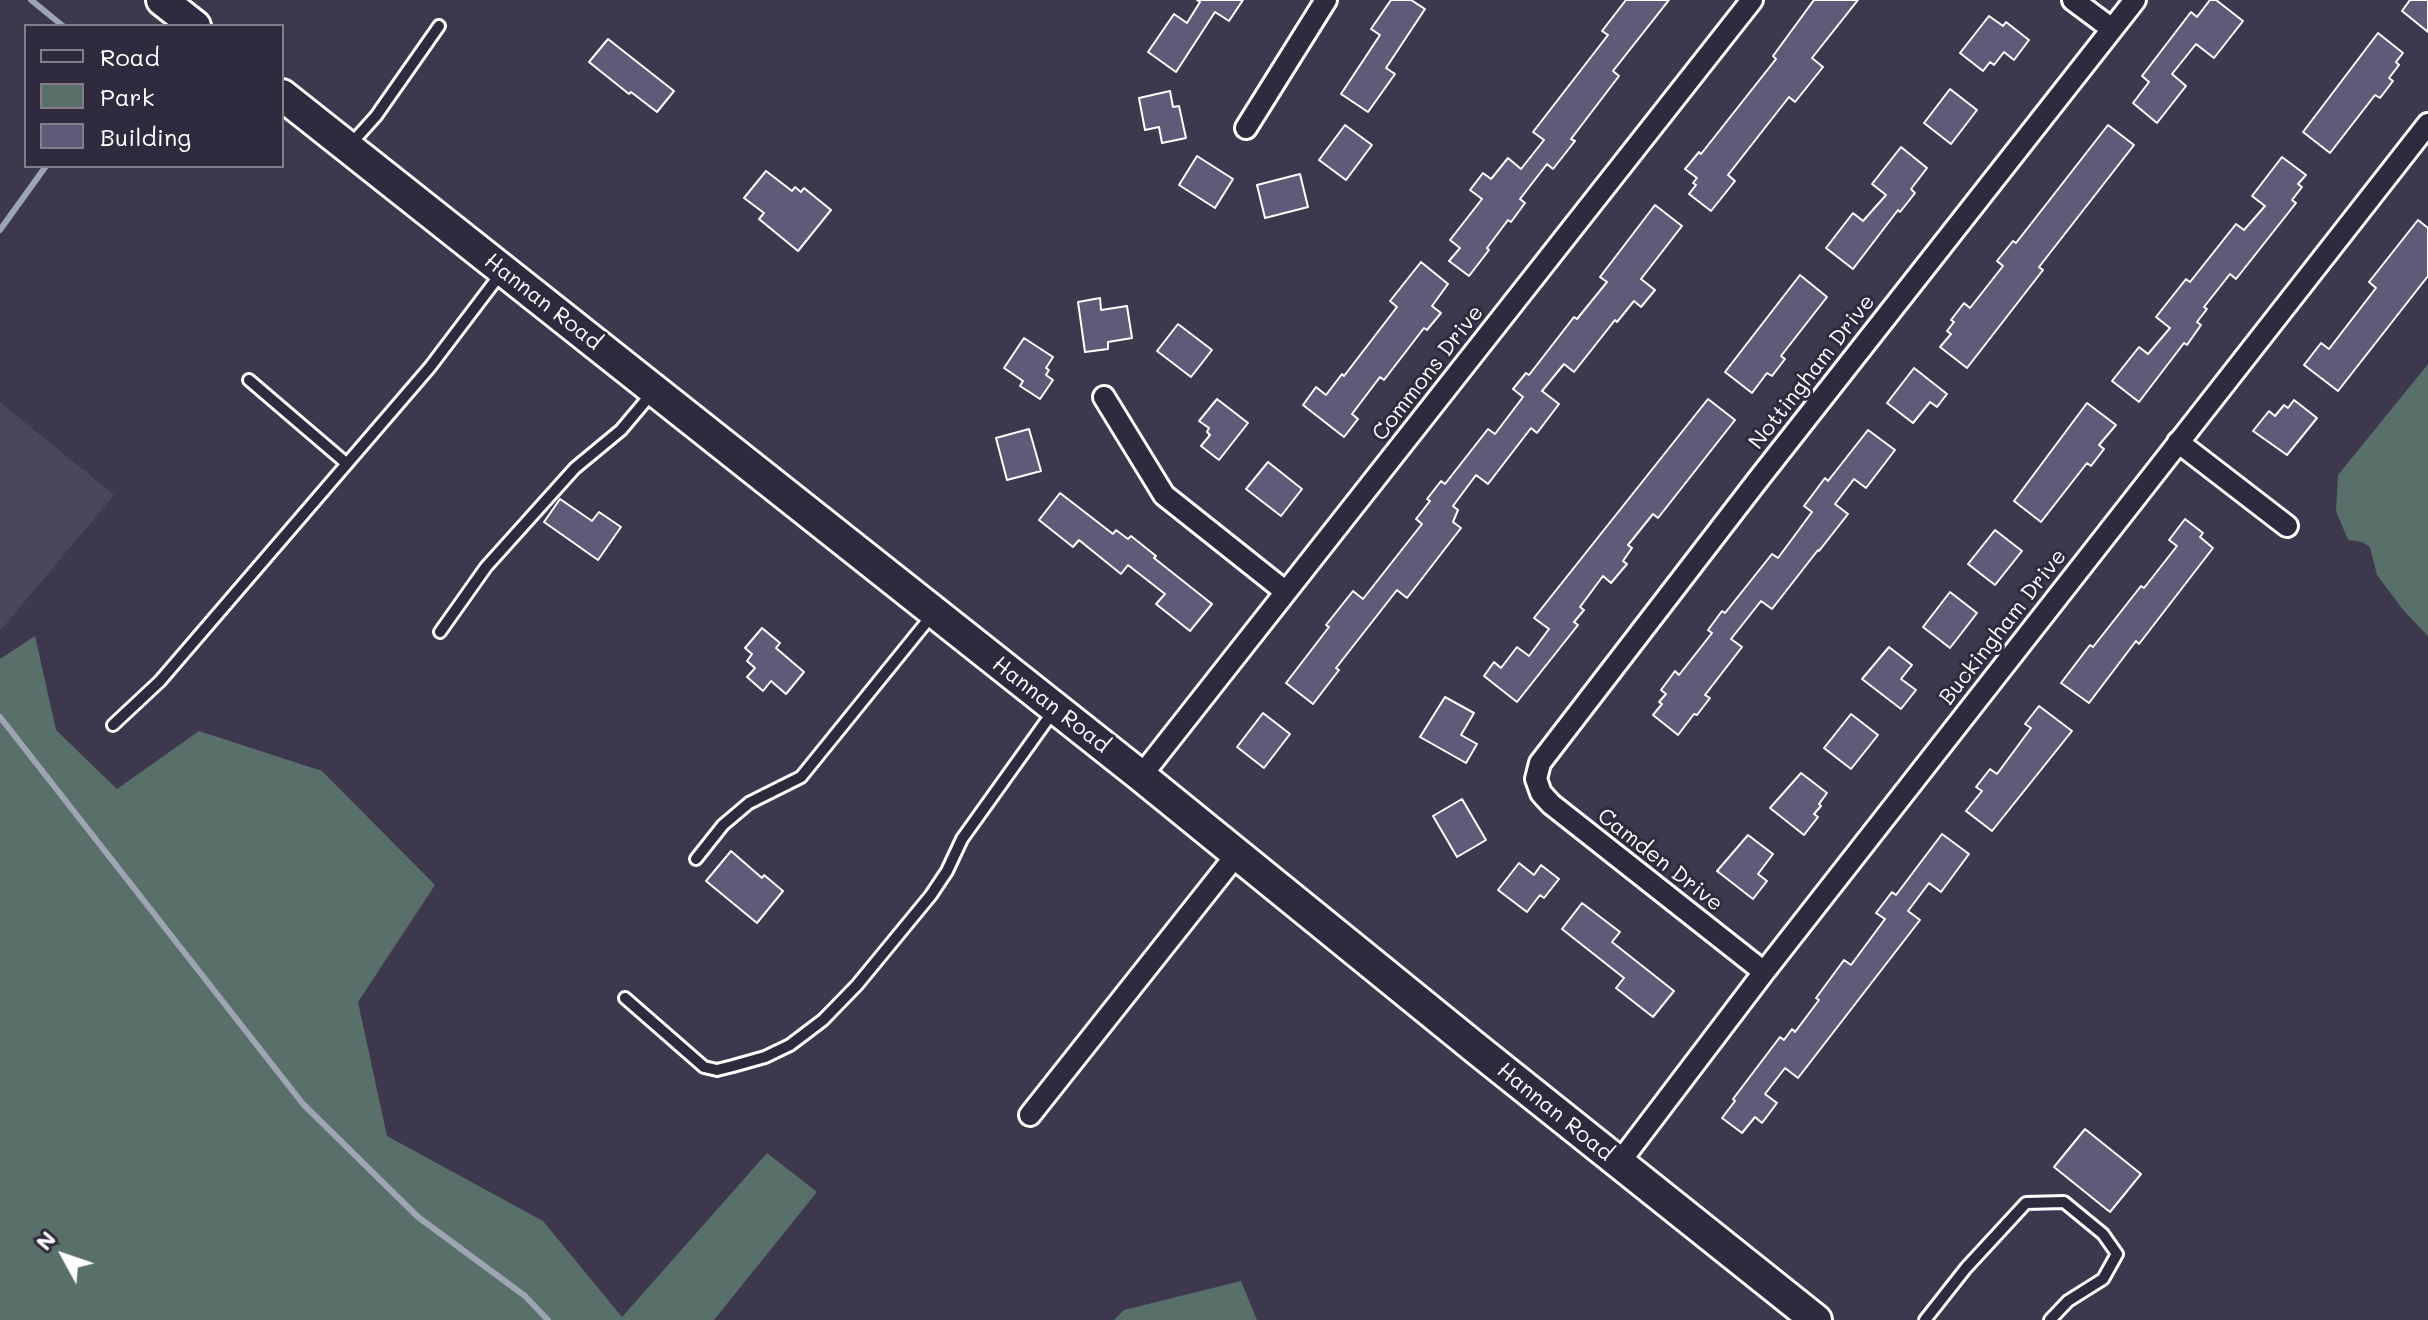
<!DOCTYPE html>
<style>
body{margin:0}
#map{position:relative;width:2428px;height:1320px;overflow:hidden;background:#3d384e;font-family:Mali,sans-serif}
canvas{display:block}
.legend{position:absolute;left:24px;top:24px;width:260px;height:144px;box-sizing:border-box;background:#2f2a3d;border:2px solid #827f8b;margin:0;padding:10px 14px;list-style:none;font-size:24px;color:#fff}
.legend li{display:flex;align-items:center;gap:16px;height:40px}
.legend b{width:40px;border:2px solid #827f8b}
.north{position:absolute;left:24px;top:1216px;width:80px;height:80px;-webkit-text-stroke:6px #2f2a3d;paint-order:stroke;rotate:310deg;font-size:22px;font-weight:700;line-height:32px;text-align:center;color:#fff}
.north::after{content:'';display:block;margin:auto;width:28px;height:36px;background:#fff;clip-path:polygon(50% 0,100% 100%,50% 72%,0 100%)}
</style>
<div id="map">
<canvas width="2428" height="1320"></canvas>
<ul class="legend">
<li><b style="height:10px;background:#2f2a3d"></b>Road</li>
<li><b style="height:22px;background:#596f69"></b>Park</li>
<li><b style="height:22px;background:#5e5a77"></b>Building</li>
</ul>
<div class="north">N</div>
</div>
<script>
const context = document.querySelector('canvas').getContext('2d');
context.lineJoin = 'round';
function fill(path, color) { context.fillStyle = color; context.fill(path, 'evenodd'); }
const toPath = rows => new Path2D(rows.map(r => 'M' + r).join(''));
function stroke(path, color, width, dash) { context.strokeStyle = color; context.lineWidth = width; context.lineCap = dash ? 'butt' : 'round'; context.setLineDash(dash || []); context.stroke(path); }
function drawText(font, color, halo, rows, align = 'center') {
  context.font = font + ' Mali,sans-serif'; context.lineWidth = 6; context.setLineDash([]); context.textBaseline = 'middle'; context.strokeStyle = halo; context.fillStyle = color; for (const [text, x, y, turn = 0] of rows) {
    context.save(); context.translate(x, y); context.rotate((+turn || 0) * Math.PI / 180); context.textAlign = isNaN(turn) ? turn : align; if (halo) context.strokeText(text, 0, 0); context.fillText(text, 0, 0); context.restore();
  }
}
fill(toPath([
 [0,402,114,495,0,631]
]), '#4b465d');
fill(toPath([
 [2428,364,2428,636,2404,611,2377,575,2370,547,2362,542,2348,540,2336,511,2338,475],
 [35,636,56,730,117,789,199,731,322,771,435,885,358,1002,387,1136,543,1221,622,1317,767,1153,817,1192,714,1320,0,1320,0,659],
 [1241,1281,1257,1320,1114,1320,1124,1310]
]), '#596f69');
stroke(toPath([
 [31,0,63,26],
 [0,230,46,166],
 [0,717,303,1104,418,1217,525,1296,548,1320]
]), '#9da4b2', 6);
const building = toPath([
 [1197,0,1243,0,1229,21,1215,12,1176,72,1148,52,1174,14,1187,23,1200,2,1197,0],
 [1391,0,1411,0,1425,9,1386,68,1395,74,1368,112,1341,94,1380,35,1371,29,1391,0],
 [1626,0,1669,0,1613,71,1619,76,1571,139,1575,141,1553,169,1547,164,1520,199,1525,203,1511,222,1508,220,1487,248,1489,250,1469,276,1449,261,1460,248,1450,240,1482,199,1470,190,1483,173,1491,179,1508,158,1521,169,1544,140,1533,132,1608,35,1602,31,1626,0],
 [1814,0,1858,0,1812,58,1823,67,1795,102,1789,97,1728,175,1735,181,1711,211,1689,194,1696,185,1693,183,1697,178,1685,169,1699,152,1701,154,1776,59,1773,56,1814,0],
 [2210,0,2216,0,2243,21,2214,58,2196,44,2172,74,2186,86,2157,123,2133,103,2149,82,2142,76,2191,12,2197,17,2210,0],
 [2410,0,2428,0,2428,32,2402,11,2410,0],
 [1989,16,2003,26,2006,22,2029,40,2014,60,2004,52,1994,65,1990,62,1983,71,1960,53,1989,16],
 [2378,33,2403,53,2396,62,2399,65,2389,78,2393,81,2380,98,2375,95,2330,153,2303,132,2378,33],
 [608,39,674,91,657,112,631,92,629,94,589,62,608,39],
 [1950,89,1977,110,1951,144,1924,123,1950,89],
 [1170,91,1173,107,1179,106,1186,138,1162,143,1159,127,1145,130,1139,98,1170,91],
 [1345,125,1372,145,1346,180,1319,160,1345,125],
 [2108,125,2134,145,2039,267,2043,270,1967,368,1940,347,1951,334,1947,331,1954,322,1951,320,1964,303,1970,308,2003,266,1997,261,2013,241,2016,243,2108,125],
 [1901,147,1927,168,1911,189,1915,193,1900,212,1898,210,1853,269,1826,248,1853,213,1863,221,1886,195,1872,184,1901,147],
 [1197,156,1233,179,1215,208,1179,185,1197,156],
 [2282,157,2306,175,2298,184,2302,187,2292,200,2296,203,2236,279,2230,274,2204,307,2207,309,2197,322,2201,325,2187,345,2184,343,2139,402,2112,381,2139,347,2148,354,2170,328,2156,317,2186,279,2190,282,2236,224,2244,230,2265,206,2252,196,2282,157],
 [766,171,792,191,795,187,801,192,804,188,831,210,798,251,759,219,764,213,744,198,766,171],
 [1300,174,1308,207,1265,218,1257,185,1300,174],
 [1655,205,1682,226,1641,279,1655,290,1641,307,1634,301,1617,322,1615,320,1574,372,1564,364,1542,391,1559,404,1537,433,1531,428,1488,484,1476,475,1453,506,1458,510,1453,522,1461,528,1407,598,1397,590,1336,668,1339,670,1313,704,1286,683,1329,627,1326,625,1353,591,1363,599,1422,524,1416,519,1430,501,1427,499,1441,481,1445,484,1488,429,1495,434,1523,397,1513,389,1526,373,1529,375,1574,317,1577,319,1607,282,1600,277,1655,205],
 [2418,220,2428,228,2428,276,2338,391,2304,365,2321,343,2329,349,2376,288,2369,282,2418,220],
 [1421,262,1448,284,1432,306,1441,313,1427,330,1424,328,1384,380,1380,377,1352,414,1358,419,1344,437,1303,405,1316,387,1326,395,1342,374,1344,376,1397,307,1390,301,1421,262],
 [1800,275,1827,297,1781,356,1785,359,1772,376,1767,373,1752,393,1725,372,1800,275],
 [1100,298,1101,310,1127,306,1132,338,1108,342,1108,349,1085,352,1078,302,1100,298],
 [1178,324,1212,350,1191,377,1157,351,1178,324],
 [1024,338,1053,357,1046,368,1049,370,1046,375,1053,380,1040,399,1020,386,1023,381,1004,368,1024,338],
 [1914,368,1947,394,1937,407,1930,402,1913,423,1887,403,1914,368],
 [1217,399,1248,423,1219,460,1201,446,1210,435,1207,432,1209,428,1199,421,1217,399],
 [1708,399,1735,420,1658,518,1653,514,1628,545,1632,548,1623,561,1627,564,1611,583,1603,576,1580,607,1584,610,1574,622,1578,625,1517,702,1484,676,1494,662,1501,668,1517,647,1529,656,1549,629,1534,618,1708,399],
 [2294,400,2317,418,2287,455,2253,431,2269,411,2275,416,2284,405,2288,408,2294,400],
 [2087,403,2116,425,2099,445,2104,449,2091,466,2087,463,2041,522,2014,501,2087,403],
 [1029,429,1041,471,1007,480,996,438,1029,429],
 [1868,430,1895,450,1866,488,1854,479,1835,504,1848,514,1819,551,1818,550,1772,609,1761,601,1731,639,1742,647,1705,695,1710,698,1697,715,1694,714,1678,735,1653,715,1662,704,1659,702,1666,694,1661,690,1675,671,1679,675,1712,633,1708,630,1722,611,1725,613,1772,554,1778,558,1812,512,1804,506,1825,478,1828,481,1868,430],
 [1268,462,1302,489,1281,516,1246,489,1268,462],
 [1060,493,1113,534,1116,530,1128,539,1131,536,1156,556,1154,558,1212,604,1190,631,1156,604,1165,594,1128,565,1121,574,1079,540,1073,547,1039,520,1060,493],
 [560,499,592,521,599,512,621,527,598,560,544,522,560,499],
 [2185,519,2203,533,2200,537,2213,548,2139,644,2136,641,2089,703,2061,683,2090,645,2093,647,2141,586,2144,588,2177,546,2169,540,2185,519],
 [1995,530,2022,551,1995,585,1968,564,1995,530],
 [1950,592,1977,613,1950,648,1923,627,1950,592],
 [762,628,780,643,776,648,804,672,786,694,771,681,763,691,747,677,755,668,747,661,752,654,745,648,762,628],
 [1889,647,1912,665,1901,679,1916,690,1901,709,1862,679,1889,647],
 [1445,697,1474,713,1461,735,1477,744,1466,763,1420,737,1445,697],
 [2039,706,2072,731,1992,831,1966,811,1982,791,1976,787,1990,769,1997,774,2031,728,2025,724,2039,706],
 [1263,713,1290,734,1264,768,1237,747,1263,713],
 [1851,714,1878,735,1851,769,1824,748,1851,714],
 [1801,773,1827,793,1819,804,1821,806,1814,814,1818,817,1804,835,1770,808,1801,773],
 [1462,799,1486,840,1457,857,1433,816,1462,799],
 [1942,834,1969,854,1941,892,1929,883,1908,911,1920,920,1798,1078,1785,1068,1765,1094,1777,1103,1762,1123,1755,1117,1742,1133,1722,1118,1735,1101,1733,1099,1780,1037,1784,1040,1792,1029,1795,1032,1819,1000,1816,998,1844,960,1851,965,1885,919,1876,913,1892,892,1896,895,1942,834],
 [1748,835,1773,854,1758,874,1767,881,1753,899,1717,871,1748,835],
 [731,851,762,878,764,875,783,891,757,923,706,881,731,851],
 [1519,863,1534,875,1541,865,1559,879,1544,898,1540,895,1527,912,1498,890,1519,863],
 [1582,903,1620,932,1612,942,1674,991,1653,1017,1616,988,1624,978,1562,929,1582,903],
 [2085,1129,2141,1174,2110,1212,2054,1167,2085,1129]
]);
fill(building, '#5e5a77');
stroke(building, '#fff', 2);
const lane = toPath([
 [349,146,376,116,439,26],
 [249,380,346,463],
 [440,632,486,567,575,468,621,430,653,392],
 [113,725,160,681,430,367,502,272],
 [696,859,723,825,749,803,801,777,933,614],
 [625,998,704,1067,717,1070,733,1066,765,1057,790,1045,823,1020,857,985,931,895,947,871,962,839,1055,709],
 [1925,1320,1966,1268,2026,1203,2064,1202,2103,1234,2117,1254,2103,1279,2068,1301,2050,1320]
]);
const street = toPath([
 [2073,0,2112,29],
 [1246,128,1326,0],
 [1104,397,1164,495,1286,592],
 [2178,442,2287,526],
 [1141,776,1752,0],
 [1764,972,1551,804,1541,793,1536,779,1540,763,1757,481,2135,0],
 [1030,1115,1237,854],
 [1619,1163,1764,972,2428,124]
]);
const secondary = toPath([
 [162,0,195,26],
 [282,95,1141,776,1478,1050,1816,1320]
]);
stroke(lane, '#fff', 16);
stroke(street, '#fff', 26);
stroke(secondary, '#fff', 36);
stroke(lane, '#2f2a3d', 10);
stroke(street, '#2f2a3d', 20);
stroke(secondary, '#2f2a3d', 30);
drawText('22px', '#fff', '#2f2a3d', [
 ["Hannan Road",543,302,38],
 ["Nottingham Drive",1812,372,-52],
 ["Commons Drive",1428,373,-52],
 ["Buckingham Drive",2003,627,-52],
 ["Hannan Road",1051,705,38],
 ["Camden Drive",1660,860,38],
 ["Hannan Road",1555,1112,39]
]);
</script>
